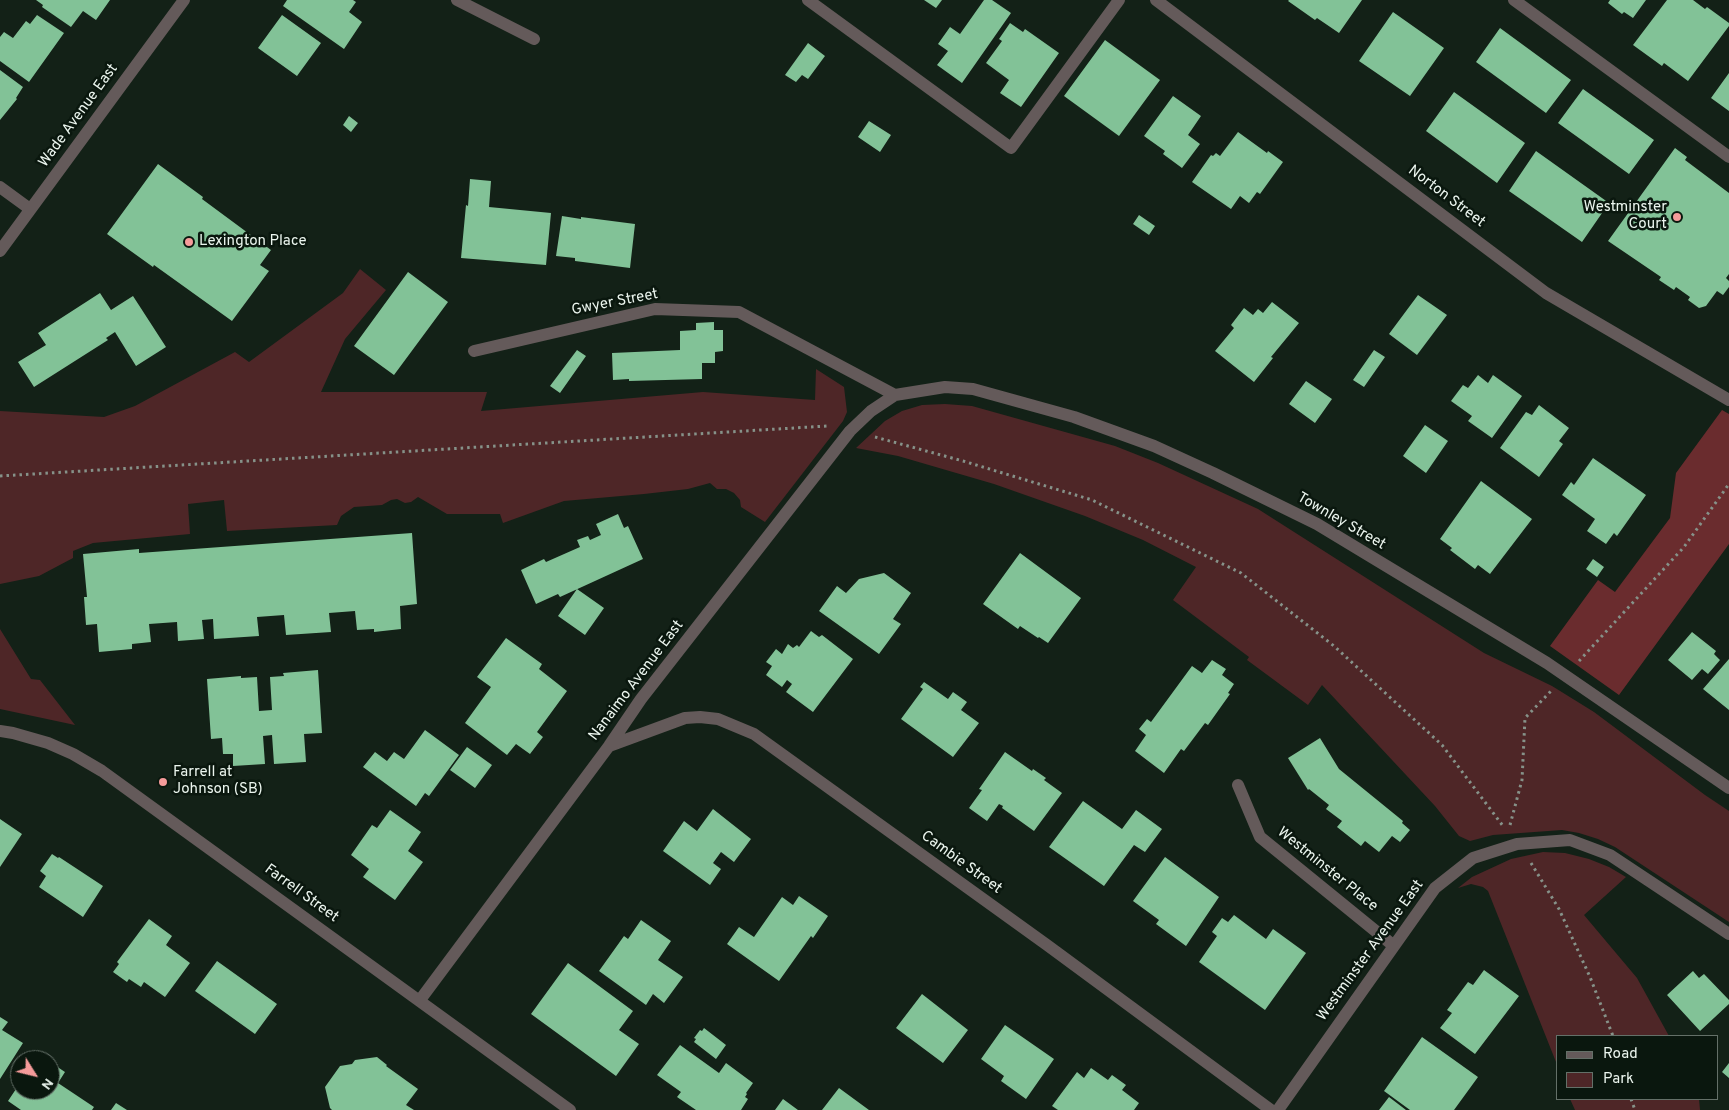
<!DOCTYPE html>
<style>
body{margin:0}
#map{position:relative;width:1729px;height:1110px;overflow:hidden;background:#132117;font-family:Overpass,sans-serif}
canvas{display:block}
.legend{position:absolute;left:1556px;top:1035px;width:162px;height:65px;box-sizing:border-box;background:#0a170e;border:1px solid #647068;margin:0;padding:6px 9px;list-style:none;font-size:15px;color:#ebf5ee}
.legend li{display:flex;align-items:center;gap:10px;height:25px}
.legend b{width:25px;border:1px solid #647068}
.north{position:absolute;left:10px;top:1050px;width:50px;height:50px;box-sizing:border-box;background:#0a170e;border:1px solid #647068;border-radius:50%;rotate:126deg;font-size:14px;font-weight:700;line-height:20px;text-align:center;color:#ebf5ee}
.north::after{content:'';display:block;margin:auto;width:18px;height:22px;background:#f59b9a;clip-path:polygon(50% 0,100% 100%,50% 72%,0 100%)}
</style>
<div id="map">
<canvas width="1729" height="1110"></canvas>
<ul class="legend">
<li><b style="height:6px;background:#645a5a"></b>Road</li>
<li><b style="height:14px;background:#4e2627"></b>Park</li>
</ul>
<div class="north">N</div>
</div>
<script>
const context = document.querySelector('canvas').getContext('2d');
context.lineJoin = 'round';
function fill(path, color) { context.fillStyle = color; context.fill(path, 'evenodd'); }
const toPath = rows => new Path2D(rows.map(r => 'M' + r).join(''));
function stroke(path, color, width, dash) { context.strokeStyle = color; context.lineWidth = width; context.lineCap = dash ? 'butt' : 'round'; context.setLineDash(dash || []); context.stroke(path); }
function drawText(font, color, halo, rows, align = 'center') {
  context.font = font + ' Overpass,sans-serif'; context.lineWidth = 5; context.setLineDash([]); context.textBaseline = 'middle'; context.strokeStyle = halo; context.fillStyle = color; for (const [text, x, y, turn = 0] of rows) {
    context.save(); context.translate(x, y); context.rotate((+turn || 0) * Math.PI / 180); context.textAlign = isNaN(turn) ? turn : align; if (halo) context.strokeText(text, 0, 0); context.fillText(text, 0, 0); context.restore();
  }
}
fill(toPath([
 [360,269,386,290,345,339,321,392,487,392,481,411,703,392,815,400,816,369,844,387,847,412,843,421,765,522,741,507,740,500,734,493,726,489,717,489,710,483,688,489,644,494,564,501,503,523,500,514,447,514,418,497,411,502,405,503,397,499,391,500,382,505,354,507,341,516,337,525,227,531,224,500,188,504,190,534,93,543,73,551,73,558,39,576,0,584,0,411,104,417,135,406,235,352,249,362,343,293],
 [945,404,972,406,1115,446,1158,463,1258,509,1484,653,1552,686,1594,712,1705,795,1729,811,1729,922,1615,847,1598,839,1579,833,1562,830,1493,835,1470,841,1459,836,1435,806,1322,685,1308,705,1247,660,1249,657,1173,600,1196,567,1143,540,1085,516,994,484,898,456,856,448,885,421,902,411,922,405],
 [0,629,31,679,40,680,75,725,0,709],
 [1543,852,1565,853,1589,859,1609,867,1626,877,1584,915,1637,978,1669,1036,1558,1036,1558,1067,1488,891,1483,887,1471,884,1458,888,1472,877,1511,859],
 [1570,1099,1699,1099,1700,1110,1575,1110]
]), '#4e2627');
fill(toPath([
 [1722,410,1729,414,1729,544,1619,695,1550,646,1598,580,1615,592,1670,518,1676,473]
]), '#6a2c2e');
fill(toPath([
 [36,0,110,0,96,20,83,11,71,27,42,7,43,5],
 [287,0,353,0,356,2,349,12,362,22,344,49,283,6],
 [924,0,942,0,936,8],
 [984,0,992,0,1011,13,962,83,937,65,948,51,938,44,950,27,960,34],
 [1289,0,1362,0,1339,33,1317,18,1315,20,1288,1],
 [1610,0,1646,0,1633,18,1624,12,1622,14,1608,3],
 [1667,0,1693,0,1705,9,1707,7,1729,23,1729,26,1688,81,1664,63,1662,66,1633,45],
 [1393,12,1444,48,1410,96,1359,61],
 [37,15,64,33,29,82,0,61,0,37,4,32,13,38,26,21,30,24],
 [282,15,321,43,297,76,258,48],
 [1010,23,1023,32,1025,29,1059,53,1021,107,1000,93,1009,80,986,63,1002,41,999,39],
 [1500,28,1571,80,1546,113,1476,62],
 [1105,40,1160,80,1119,136,1064,96],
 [808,43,825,56,808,79,802,75,796,82,785,75],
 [0,70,23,87,16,98,17,99,0,120],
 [1729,73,1729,111,1711,98],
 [1583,89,1654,140,1629,174,1558,123],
 [1454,92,1525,143,1497,183,1426,131],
 [1173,96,1201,116,1188,135,1200,144,1182,168,1163,154,1165,151,1144,136],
 [349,116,358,123,351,132,343,125],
 [869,121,891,135,880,152,858,137],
 [1238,132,1267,153,1268,151,1283,162,1260,194,1257,192,1249,203,1240,196,1231,209,1192,182,1211,155,1213,156,1216,153,1220,156],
 [1675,148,1687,157,1685,160,1729,193,1729,274,1726,278,1729,281,1729,287,1723,295,1717,291,1706,306,1699,308,1688,300,1690,297,1676,287,1674,290,1659,280,1661,277,1608,241],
 [1536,151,1609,203,1582,242,1509,191],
 [158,164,203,197,202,199,271,250,260,265,269,271,232,321,154,265,153,267,107,234],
 [470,179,491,181,489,207,551,213,546,265,461,258,466,205,468,206],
 [1139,215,1155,226,1149,235,1133,224],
 [562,216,581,219,581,217,635,224,630,268,575,261,575,258,556,256],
 [408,272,448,302,394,375,354,346],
 [100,293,111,310,133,296,166,347,136,366,115,332,106,338,108,340,34,387,18,362,46,345,38,333],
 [1418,295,1447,315,1417,355,1389,334],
 [1272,302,1299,323,1271,357,1273,358,1254,382,1215,351,1234,328,1231,325,1244,308,1253,315,1258,309,1263,313],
 [714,322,714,330,723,330,723,351,715,352,715,363,702,363,702,379,629,381,629,379,613,380,612,353,680,350,680,331,696,330,696,323],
 [577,350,586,356,560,393,550,386],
 [1374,350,1385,357,1364,387,1353,380],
 [1478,375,1488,383,1493,375,1522,396,1492,438,1468,421,1472,416,1451,401,1463,385,1468,388],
 [1306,381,1332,399,1315,423,1289,404],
 [1539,405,1569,428,1559,441,1563,444,1539,477,1500,448,1526,412,1532,415],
 [1425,425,1448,441,1426,473,1403,456],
 [1593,458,1646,495,1617,536,1614,533,1606,544,1587,531,1595,519,1562,495,1571,482,1574,485],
 [1481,481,1532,519,1490,574,1478,565,1475,569,1450,550,1452,548,1440,539],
 [618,514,624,528,628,526,643,559,560,597,558,594,536,604,521,570,544,559,546,562,580,547,577,540,588,536,590,540,601,535,596,524],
 [412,533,417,604,400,606,401,629,374,632,374,629,357,630,355,611,329,613,331,632,286,635,284,615,257,617,259,636,214,639,213,619,202,620,204,639,178,641,177,622,149,624,151,642,132,644,132,649,99,652,97,624,86,625,84,597,87,597,83,554,139,549,139,553],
 [1020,553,1081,598,1048,643,1039,637,1038,638,1020,626,1018,629,983,604],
 [1593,559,1604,567,1597,577,1586,569],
 [884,573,911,593,893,619,901,624,879,654,819,611,837,586,846,593,859,579],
 [577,589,604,608,585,635,558,616],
 [811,631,819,637,822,635,853,659,813,712,786,692,792,684,787,680,782,687,766,675,772,666,766,662,776,649,782,654,788,644,793,648,797,645,799,647],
 [1692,632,1716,651,1714,654,1720,660,1708,674,1702,669,1692,680,1668,660],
 [506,638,542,664,539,669,567,691,537,732,543,737,530,754,516,744,507,755,465,723,491,687,477,677],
 [1729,659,1729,710,1703,689],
 [1212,660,1226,669,1222,675,1234,684,1228,693,1230,694,1208,725,1205,723,1184,751,1181,749,1164,773,1135,751,1146,735,1139,729,1147,719,1151,722,1192,666,1202,673],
 [318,670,322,733,304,734,306,762,274,764,272,735,263,736,265,764,233,766,233,754,223,754,222,738,211,739,207,679,241,676,241,678,257,677,259,711,272,710,270,677,284,676,283,673],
 [924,682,948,699,953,692,967,702,961,710,979,723,953,757,901,719,923,689,920,687],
 [425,730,459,755,429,796,425,793,416,806,363,767,375,752,387,761,394,752,404,759],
 [1320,738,1339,769,1403,821,1402,823,1410,830,1400,842,1392,836,1379,852,1365,841,1361,846,1337,827,1342,821,1326,809,1329,805,1309,789,1308,790,1288,758],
 [467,747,492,765,475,788,450,770],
 [1005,752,1032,771,1033,769,1046,778,1044,780,1062,793,1034,831,1002,808,1003,806,999,804,987,821,969,808,982,790,979,789],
 [1083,801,1122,829,1136,810,1162,829,1145,852,1134,845,1104,886,1049,847],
 [713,809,751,839,734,862,721,852,713,863,721,869,710,885,663,851,684,821,697,831],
 [390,810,421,832,408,851,423,862,395,900,363,877,369,869,351,855,372,825,377,828],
 [0,819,22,834,0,867],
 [52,854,58,858,59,857,103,886,83,917,39,887,46,876,40,871],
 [1165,857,1219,897,1186,946,1156,924,1159,920,1133,901],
 [799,896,828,916,813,938,811,936,779,981,727,944,739,927,754,937,782,897,793,905],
 [1234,915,1266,939,1273,929,1306,953,1265,1010,1199,962,1217,936,1212,932,1222,918,1228,922],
 [149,919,172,936,166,945,190,963,165,997,144,982,141,987,129,979,127,982,113,972,119,964,117,962],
 [641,920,671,941,658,960,683,977,664,1003,653,994,646,1005,599,971,624,936,628,939],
 [217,961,277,1004,255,1034,195,991],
 [568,963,633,1011,619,1030,639,1044,616,1076,531,1014],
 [1484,970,1519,996,1475,1054,1440,1028,1452,1013,1447,1010,1468,982,1473,985],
 [1693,971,1699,978,1704,974,1729,1000,1729,1004,1700,1031,1667,995],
 [922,994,968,1030,943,1063,896,1028],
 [0,1017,8,1022,2,1030,23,1043,0,1079],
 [1005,1025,1054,1059,1026,1099,1001,1081,1004,1076,981,1059],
 [704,1028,726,1045,716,1059,694,1042,696,1039,694,1038,700,1030,702,1031],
 [1422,1037,1478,1077,1454,1110,1410,1110,1384,1091],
 [680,1045,719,1073,726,1063,753,1083,746,1093,747,1094,745,1097,748,1099,741,1110,696,1110,677,1097,681,1092,657,1075],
 [377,1057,387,1065,386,1066,418,1089,406,1105,414,1110,332,1110,330,1108,325,1087,340,1066,352,1064,355,1060],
 [50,1062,65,1072,58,1083,94,1107,92,1110,21,1110,8,1101,20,1083,20,1090,50,1090],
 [1729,1063,1729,1078,1722,1072],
 [1091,1068,1108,1080,1112,1075,1126,1085,1122,1090,1139,1103,1134,1110,1058,1110,1052,1106,1077,1072,1084,1078],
 [839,1088,869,1110,822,1110],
 [1389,1097,1406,1110,1379,1110],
 [783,1099,798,1110,775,1110],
 [116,1103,127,1110,111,1110]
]), '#82c297');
stroke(toPath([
 [875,437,963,461,1092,500,1241,573,1334,646,1442,745,1503,826],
 [0,476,827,426],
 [1579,661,1684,547,1729,484],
 [1510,825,1522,780,1525,718,1551,691],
 [1531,863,1559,909,1590,977,1613,1036],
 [1631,1099,1635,1110]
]), '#869289', 3, [2.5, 4]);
stroke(toPath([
 [457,0,534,39],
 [808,0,1011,148,1119,0],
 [1156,0,1546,293,1729,400],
 [1514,0,1729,157],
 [0,187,30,209],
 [0,251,184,0],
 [474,351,655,309,739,312,895,395],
 [0,731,13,733,48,743,73,754,102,771,570,1110],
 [609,746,685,718,700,717,718,719,754,734,1047,945,1271,1110],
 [1238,785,1260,837,1394,946],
 [420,1000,609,746,641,699,850,431,871,411,895,395,945,387,973,389,1074,417,1154,446,1213,473,1317,524,1547,663,1729,788],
 [1278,1110,1435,888,1473,858,1517,844,1570,840,1610,855,1729,934]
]), '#645a5a', 12);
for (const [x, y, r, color] of [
 [1677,217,5,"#f59b9a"],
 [189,242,5,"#f59b9a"],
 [163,782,5,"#f59b9a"]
]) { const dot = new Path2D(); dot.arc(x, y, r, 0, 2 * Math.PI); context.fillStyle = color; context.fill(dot); stroke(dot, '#0a170e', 2); }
drawText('15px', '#ebf5ee', '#0a170e', [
 ["Wade Avenue East",79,116,-54],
 ["Norton Street",1446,197,37],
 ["Gwyer Street",615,303,-11],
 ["Townley Street",1341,522,30],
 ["Nanaimo Avenue East",637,681,-53],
 ["Cambie Street",961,863,36],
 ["Westminster Place",1327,870,39],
 ["Farrell Street",301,894,36],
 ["Westminster Avenue East",1371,951,-54]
]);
drawText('15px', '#ebf5ee', '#0a170e', [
 ["Westminster",1667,208,"right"],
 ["Court",1667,225,"right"],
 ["Lexington Place",199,242],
 ["Farrell at",173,773],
 ["Johnson (SB)",173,790]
], 'left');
</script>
